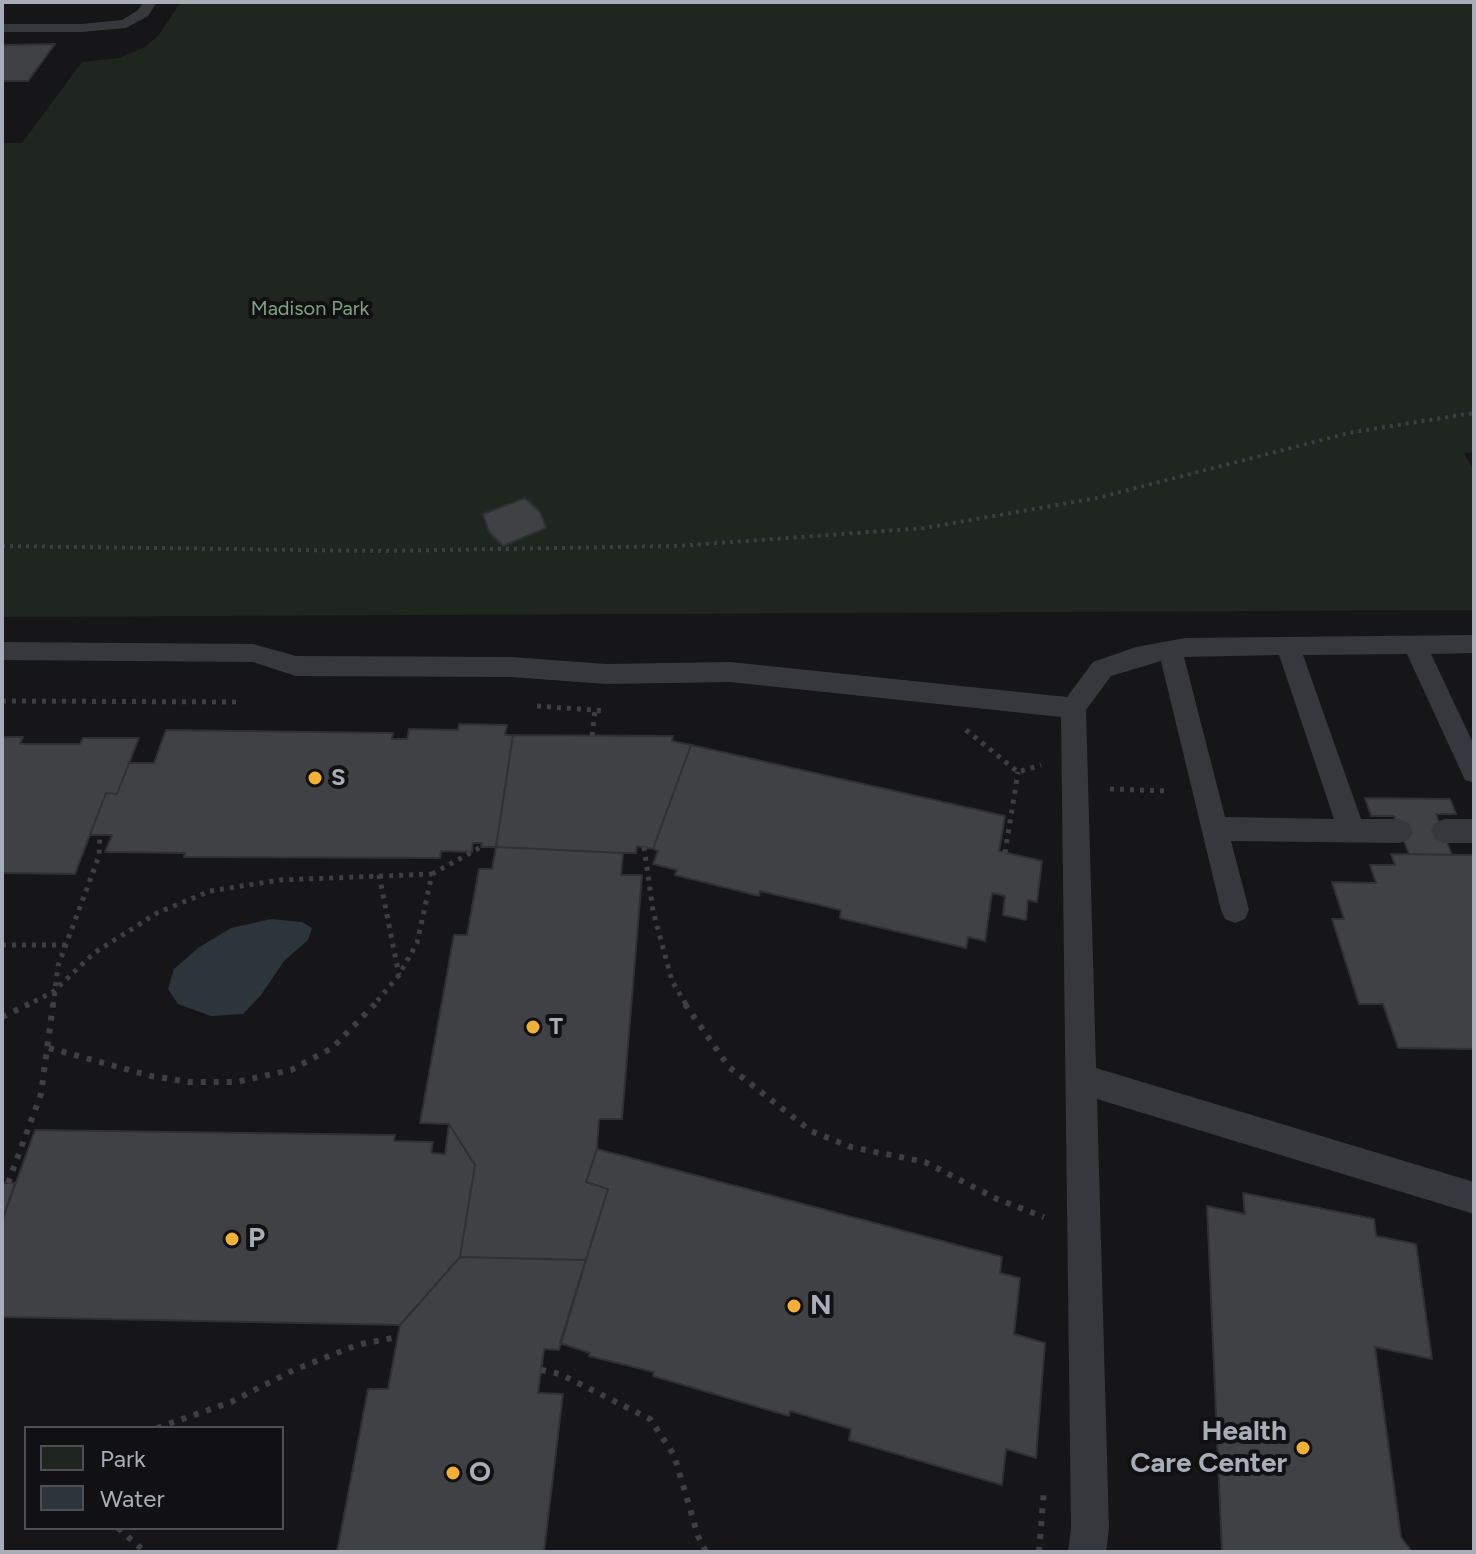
<!DOCTYPE html>
<style>
body{margin:0}
#map{position:relative;width:1476px;height:1554px;overflow:hidden;background:#161618;font-family:Figtree,sans-serif}
canvas{display:block}
.frame{position:absolute;inset:0;border:4px solid #a8adb8;pointer-events:none}
.legend{position:absolute;left:24px;top:1426px;width:260px;height:104px;box-sizing:border-box;background:#111113;border:2px solid #4d4f55;margin:0;padding:10px 14px;list-style:none;font-size:24px;color:#a8adb8}
.legend li{display:flex;align-items:center;gap:16px;height:40px}
.legend b{width:40px;border:2px solid #4d4f55}
</style>
<div id="map">
<canvas width="1476" height="1554"></canvas>
<div class="frame"></div>
<ul class="legend">
<li><b style="height:22px;background:#1e261f"></b>Park</li>
<li><b style="height:22px;background:#2c353c"></b>Water</li>
</ul>
</div>
<script>
const context = document.querySelector('canvas').getContext('2d');
context.lineJoin = 'round';
function fill(path, color) { context.fillStyle = color; context.fill(path, 'evenodd'); }
const toPath = rows => new Path2D(rows.map(r => 'M' + r).join(''));
function stroke(path, color, width, dash) { context.strokeStyle = color; context.lineWidth = width; context.lineCap = dash ? 'butt' : 'round'; context.setLineDash(dash || []); context.stroke(path); }
function drawText(font, color, halo, rows, align = 'center') {
  context.font = font + ' Figtree,sans-serif'; context.lineWidth = 8; context.setLineDash([]); context.textBaseline = 'middle'; context.strokeStyle = halo; context.fillStyle = color; for (const [text, x, y, turn = 0] of rows) {
    context.save(); context.translate(x, y); context.rotate((+turn || 0) * Math.PI / 180); context.textAlign = isNaN(turn) ? turn : align; if (halo) context.strokeText(text, 0, 0); context.fillText(text, 0, 0); context.restore();
  }
}
fill(toPath([
 [181,2,1474,2,1474,452,1464,453,1474,472,1474,610,2,617,2,143,22,143,82,62,119,58,145,47,158,36]
]), '#1e261f');
fill(toPath([
 [271,919,302,922,312,928,308,940,284,961,261,995,243,1014,211,1016,178,1004,168,989,174,969,198,948,231,928]
]), '#2c353c');
const building = toPath([
 [55,44,28,81,2,81,2,45,55,44],
 [525,498,540,512,546,528,503,546,489,532,483,514,525,498],
 [459,724,507,725,505,735,513,735,496,847,481,847,482,843,473,843,472,852,441,851,440,858,184,857,185,853,105,852,112,835,90,835,106,793,117,794,129,763,154,763,166,730,393,733,392,739,407,739,409,729,458,730,459,724],
 [513,735,673,736,672,741,691,745,653,849,637,846,636,853,623,853,496,847,513,735],
 [2,737,23,737,20,744,80,744,83,738,139,738,117,794,106,793,75,874,2,873,2,737],
 [691,745,1005,816,999,851,1042,861,1037,902,1028,900,1026,920,1003,915,1005,896,992,893,985,941,968,937,966,948,840,918,841,910,760,891,759,896,675,875,677,870,653,864,658,851,653,849,691,745],
 [1365,798,1450,799,1456,814,1436,814,1452,855,1409,854,1394,816,1371,816,1365,798],
 [496,847,623,853,621,875,642,875,622,1119,599,1119,597,1149,586,1182,608,1189,586,1260,460,1257,475,1165,449,1124,420,1123,454,935,467,935,479,869,492,869,496,847],
 [1391,854,1474,855,1474,1049,1398,1048,1383,1004,1359,1004,1332,919,1344,919,1332,882,1376,883,1370,865,1395,865,1391,854],
 [449,1124,475,1165,460,1257,400,1325,2,1317,2,1221,35,1130,395,1135,394,1141,433,1142,431,1153,445,1154,449,1124],
 [597,1149,1002,1257,1000,1273,1020,1278,1014,1334,1045,1343,1036,1458,1006,1449,1002,1485,849,1440,851,1429,790,1411,789,1416,653,1376,654,1372,589,1356,590,1353,560,1343,608,1189,586,1182,597,1149],
 [2,1183,15,1183,2,1221,2,1183],
 [1243,1193,1374,1219,1376,1236,1416,1244,1432,1359,1375,1347,1401,1537,1412,1552,1222,1552,1207,1206,1245,1214,1243,1193],
 [460,1257,586,1260,559,1350,544,1349,538,1393,563,1394,544,1552,337,1552,368,1389,388,1389,400,1325,460,1257]
]);
fill(building, '#404145');
stroke(building, '#303034', 2);
stroke(toPath([
 [2,546,380,551,677,546,925,528,1097,498,1353,432,1474,413]
]), '#3d3f44', 4, [3, 5]);
stroke(toPath([
 [2,701,242,702],
 [537,706,607,711],
 [966,730,1018,772,1041,765],
 [592,736,595,711],
 [1110,789,1168,791],
 [644,847,653,911,672,981,687,1006],
 [1005,853,1018,772],
 [432,874,481,847],
 [379,875,399,975],
 [2,945,66,945],
 [25,1006,53,992,94,953,157,913,210,891,280,880,432,874,417,943,399,975,373,1006],
 [53,1006,58,966,99,856,100,835]
]), '#3d3f44', 5, [4, 6]);
stroke(toPath([
 [685,1004,729,1067,811,1131,851,1147,925,1162,997,1199,1044,1217],
 [2,1017,29,1004],
 [49,1048,151,1076,189,1082,236,1082,291,1070,332,1048,375,1004],
 [8,1183,41,1094,53,1004],
 [541,1370,560,1374,650,1419,674,1455,698,1536,706,1552],
 [157,1428,231,1402,294,1370,357,1345,397,1337],
 [118,1528,145,1552],
 [1039,1552,1044,1489]
]), '#3d3f44', 6, [5, 8]);
fill(toPath([
 [143,2,157,2,148,16,126,28,81,32,2,32,2,24,81,24,122,20,138,10,143,2],
 [1474,635,1474,653,1431,654,1474,745,1474,783,1465,780,1407,654,1303,655,1361,819,1400,819,1409,823,1413,831,1409,839,1400,843,1231,841,1249,910,1245,919,1235,923,1225,919,1221,910,1161,661,1111,676,1086,710,1096,1068,1474,1182,1474,1214,1097,1099,1109,1529,1106,1552,1068,1552,1071,1529,1061,717,730,682,606,684,511,677,296,676,253,662,2,660,2,642,253,644,296,656,511,657,606,664,730,662,1067,697,1093,662,1136,647,1185,638,1474,635],
 [1279,655,1334,819,1225,817,1184,657,1279,655],
 [1444,819,1474,819,1474,843,1444,843,1435,839,1431,831,1435,823,1444,819]
]), '#37383d');
for (const [x, y, r, color] of [
 [315,778,8,"#f2b134"],
 [533,1027,8,"#f2b134"],
 [232,1239,8,"#f2b134"],
 [794,1306,8,"#f2b134"],
 [1303,1448,8,"#f2b134"],
 [453,1473,8,"#f2b134"]
]) { const dot = new Path2D(); dot.arc(x, y, r, 0, 2 * Math.PI); context.fillStyle = color; context.fill(dot); stroke(dot, '#111113', 3); }
drawText('20px', '#7fa381', '#111113', [
 ["Madison Park",310,309]
]);
drawText('bold 24px', '#a8adb8', '#111113', [
 ["S",331,778],
 ["T",549,1027]
], 'left');
drawText('bold 28px', '#a8adb8', '#111113', [
 ["P",248,1239],
 ["N",810,1306],
 ["Health",1287,1432,"right"],
 ["Care Center",1287,1464,"right"],
 ["O",469,1473]
], 'left');
</script>
